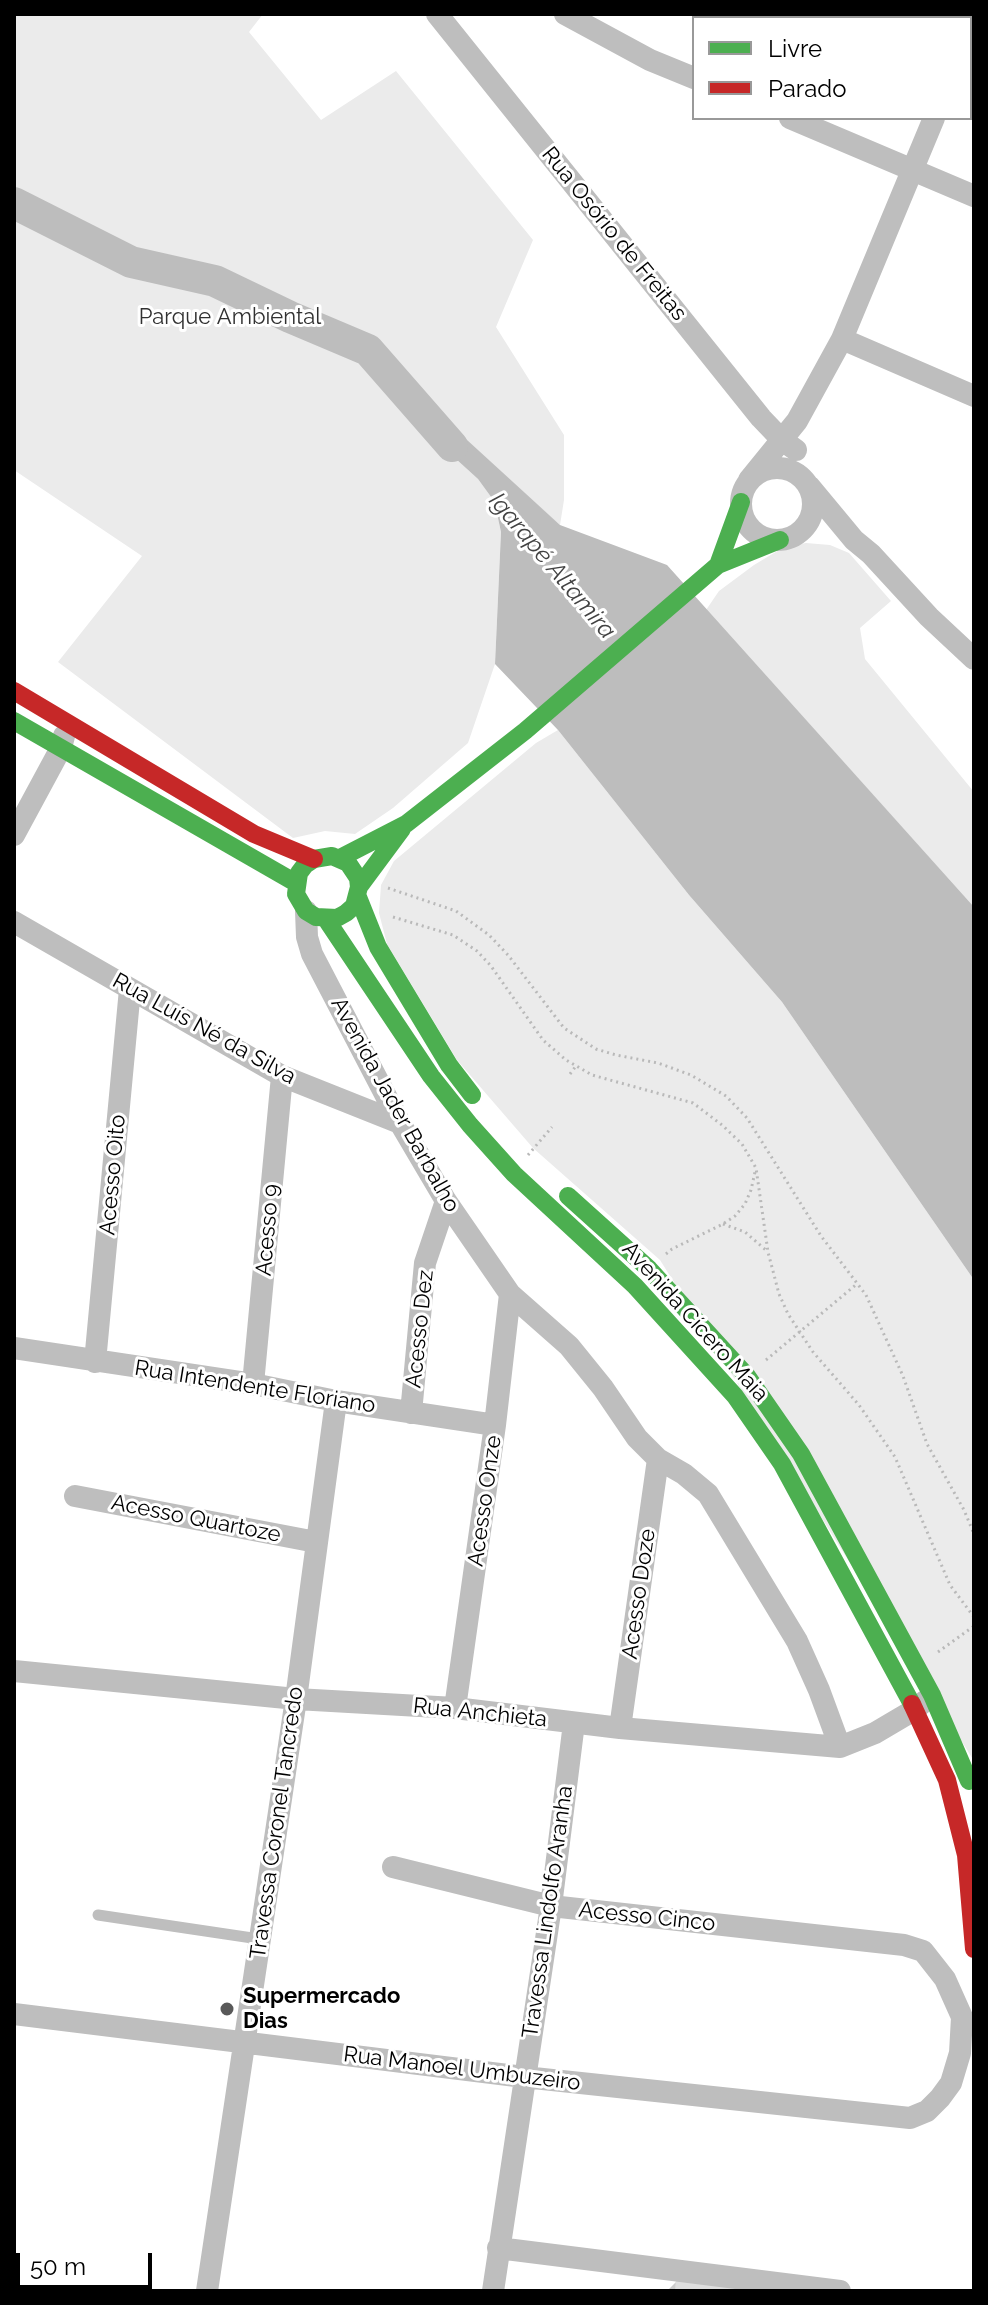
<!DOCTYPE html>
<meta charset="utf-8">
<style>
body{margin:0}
#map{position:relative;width:988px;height:2305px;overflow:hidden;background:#fff;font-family:Raleway,sans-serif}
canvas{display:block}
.frame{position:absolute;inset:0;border:16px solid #000;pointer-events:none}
.legend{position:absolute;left:692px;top:16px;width:280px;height:104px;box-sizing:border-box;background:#fff;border:2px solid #999;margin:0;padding:10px 14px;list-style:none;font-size:24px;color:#000}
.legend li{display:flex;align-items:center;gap:16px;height:40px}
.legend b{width:40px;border:2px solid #999}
.scale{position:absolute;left:16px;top:2253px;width:136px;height:36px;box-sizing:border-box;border:4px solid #000;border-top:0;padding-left:10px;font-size:24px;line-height:28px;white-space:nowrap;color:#000;-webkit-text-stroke:6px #fff;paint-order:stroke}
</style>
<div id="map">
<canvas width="988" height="2305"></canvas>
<div class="frame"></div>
<ul class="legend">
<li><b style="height:10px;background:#4caf50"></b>Livre</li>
<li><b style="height:10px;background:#c62828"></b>Parado</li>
</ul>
<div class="scale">50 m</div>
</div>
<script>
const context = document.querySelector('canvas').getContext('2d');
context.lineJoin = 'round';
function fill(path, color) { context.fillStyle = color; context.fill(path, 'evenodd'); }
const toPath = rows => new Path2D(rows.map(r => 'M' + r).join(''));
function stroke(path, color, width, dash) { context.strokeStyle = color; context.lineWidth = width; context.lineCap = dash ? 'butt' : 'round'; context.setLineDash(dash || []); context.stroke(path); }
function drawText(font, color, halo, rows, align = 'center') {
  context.font = font + ' Raleway,sans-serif'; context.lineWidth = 6; context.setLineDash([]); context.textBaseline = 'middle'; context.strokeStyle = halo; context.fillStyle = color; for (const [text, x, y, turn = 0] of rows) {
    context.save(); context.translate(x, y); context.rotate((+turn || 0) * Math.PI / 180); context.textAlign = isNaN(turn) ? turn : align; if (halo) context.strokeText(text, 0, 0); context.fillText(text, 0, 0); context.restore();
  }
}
fill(toPath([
 [14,14,263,14,249,32,321,120,396,71,533,240,496,327,564,435,564,500,560,525,493,466,434,439,478,479,494,501,496,509,501,532,495,664,468,743,393,808,355,834,325,831,293,838,58,662,142,556,14,470],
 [806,543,830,545,849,553,891,601,860,628,865,659,974,792,974,907,706,610,719,591,754,565,784,547],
 [558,730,689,895,782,1002,974,1280,974,1761,660,1260,533,1148,457,1060,387,944,379,913,381,885,394,861,536,743]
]), '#ebebeb');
fill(toPath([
 [424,414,455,429,560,525,667,565,974,907,974,1280,782,1002,689,895,558,730,495,664,501,532,496,509,494,501,478,479,434,439]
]), '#bdbdbd');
fill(toPath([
 [677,2281,763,2291,667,2291]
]), '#0003');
stroke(toPath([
 [14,203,131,262,215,281,290,317,368,350,452,446]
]), '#bdbdbd', 32);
fill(toPath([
 [676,2278,763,2291,675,2291]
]), '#dedede');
stroke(toPath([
 [388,888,456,911,489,935,508,955,564,1028,596,1049,616,1055,658,1063,691,1075,726,1096,747,1118,821,1236,866,1295,903,1376,927,1444,964,1510,974,1534],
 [393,917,453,935,477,951,491,966,543,1040,566,1060,592,1075,693,1103,722,1125,742,1144,756,1168,768,1252,779,1294,788,1314,813,1352,859,1405,895,1457,950,1585,974,1617],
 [570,1074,576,1066],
 [528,1155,552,1127],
 [723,1224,745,1232,767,1251],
 [666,1254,672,1249,723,1224,735,1216,745,1204,751,1190,755,1172],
 [766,1360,858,1283],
 [938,1652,974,1626]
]), '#b9b9b9', 3, [2, 4]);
stroke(toPath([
 [98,1915,259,1939]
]), '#bebebe', 11);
stroke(toPath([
 [437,14,761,418,782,440,796,450],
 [565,14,650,60,694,78],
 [970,34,974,24],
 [790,118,974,196],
 [842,339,974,396],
 '741 504a36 36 0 1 1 72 0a36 36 0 1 1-72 0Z',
 [749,480,797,421,842,339,934,118],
 [810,487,854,540,871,554,929,617,974,659],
 [14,835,61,748,64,736],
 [306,911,307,937,312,954,400,1123,446,1201,510,1294,569,1346,603,1388,637,1438,658,1459,684,1474,708,1494,797,1641,819,1690,840,1747],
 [14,922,282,1076,400,1123],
 [14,1348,253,1384,336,1401,495,1425],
 [95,1362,130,989],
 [253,1384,282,1076],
 [411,1413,425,1263,446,1201],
 [75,1496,316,1542],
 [14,1671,296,1699,455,1708,620,1728,840,1747,875,1733,914,1710,925,1701],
 [455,1708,495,1425,510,1294],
 [620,1728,658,1459],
 [14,2014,524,2077,910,2118,927,2111,940,2098,951,2083,960,2053,962,2017,945,1979,923,1951,904,1945,551,1906,393,1867],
 [498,2248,840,2291],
 [207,2291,296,1699,336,1401],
 [493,2291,551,1906,574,1723]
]), '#bebebe', 22);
stroke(toPath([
 [718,565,741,502],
 [14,721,296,883],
 [340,858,406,824,525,731,718,565,780,540],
 [359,887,358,878,348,863,332,856,314,859,305,865,299,873,296,894,306,911,316,917,337,918,346,913,354,906,359,887,402,829],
 [358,897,378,947,449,1065,472,1095],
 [326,919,431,1076,470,1125,514,1174,635,1286,735,1396,782,1464,912,1704],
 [568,1196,649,1269,747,1376,801,1454,932,1695,969,1781]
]), '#4caf50', 18);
stroke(toPath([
 [14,691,254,834,314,859],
 [912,1704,947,1780,966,1855,974,1949]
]), '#c62828', 18);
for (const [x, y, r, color] of [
 [227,2009,8,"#595959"]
]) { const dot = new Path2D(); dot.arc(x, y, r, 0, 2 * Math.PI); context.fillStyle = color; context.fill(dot); stroke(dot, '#fff', 3); }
drawText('22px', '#000', '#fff', [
 ["Rua Osório de Freitas",614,234,51],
 ["Rua Luís Né da Silva",204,1029,29],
 ["Avenida Jader Barbalho",395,1105,61],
 ["Acesso Oito",113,1175,-85],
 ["Acesso 9",268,1230,-85],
 ["Avenida Cícero Maia",695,1322,48],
 ["Acesso Dez",420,1329,-84],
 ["Rua Intendente Floriano",255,1387,9],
 ["Acesso Onze",485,1501,-82],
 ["Acesso Quartoze",196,1519,11],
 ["Acesso Doze",639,1594,-82],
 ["Rua Anchieta",480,1713,6],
 ["Travessa Coronel Tancredo",277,1823,-82],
 ["Travessa Lindolfo Aranha",548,1912,-82],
 ["Acesso Cinco",647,1917,6],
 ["Rua Manoel Umbuzeiro",462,2069,7]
]);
drawText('22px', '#313131', '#fff', [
 ["Parque Ambiental",230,317]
]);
drawText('bold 22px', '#000', '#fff', [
 ["Supermercado",243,1996],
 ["Dias",243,2021]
], 'left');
drawText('italic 24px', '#424242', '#fff', [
 ["Igarapé Altamira",552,566,50]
]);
</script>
